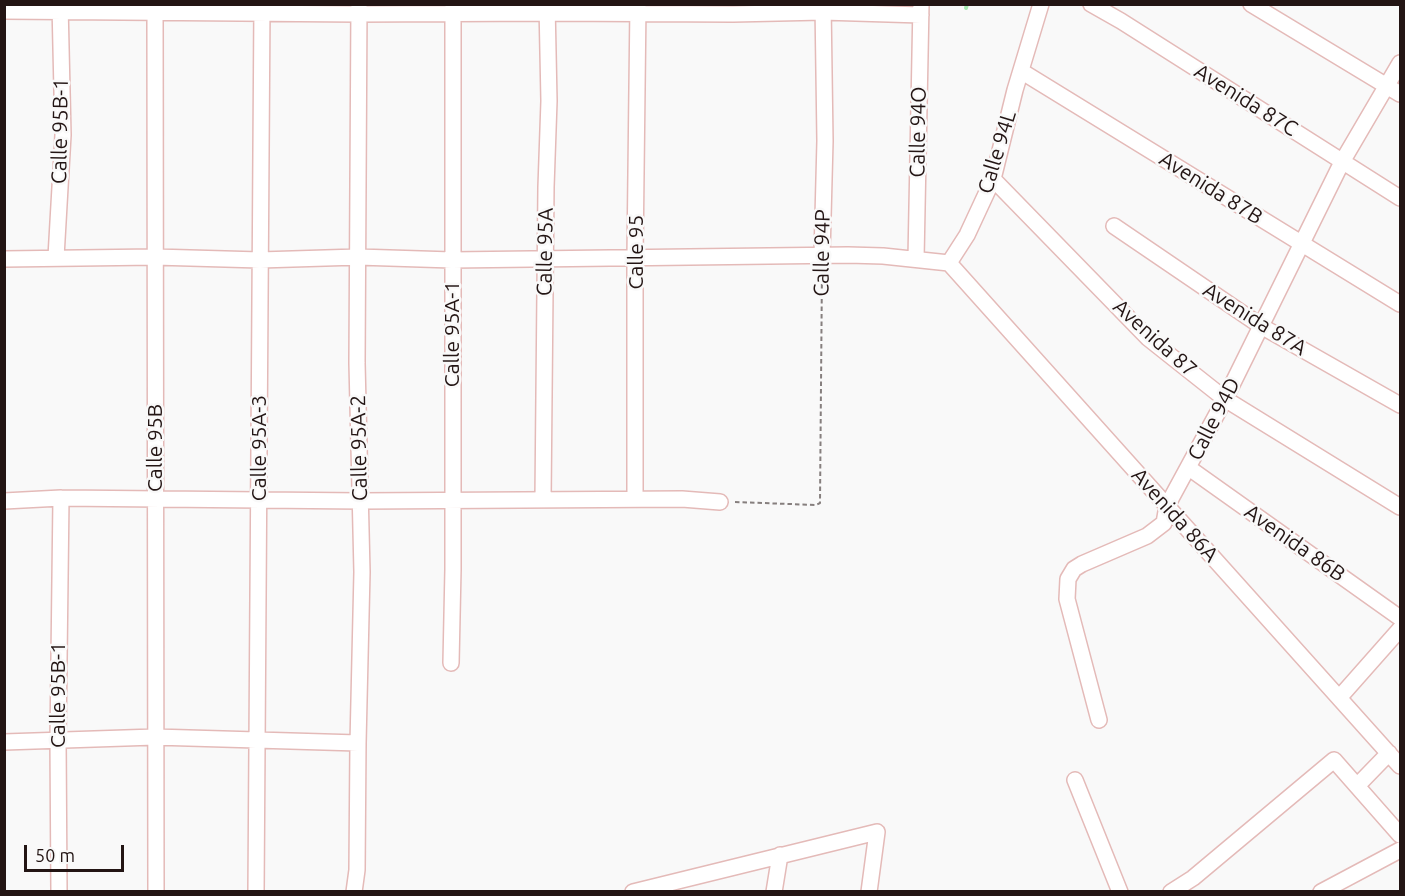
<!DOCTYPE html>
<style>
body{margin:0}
#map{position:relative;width:1405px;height:896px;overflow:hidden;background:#f9f9f9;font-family:Ubuntu,sans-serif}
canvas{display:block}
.frame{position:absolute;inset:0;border:6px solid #231514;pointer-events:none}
.scale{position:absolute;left:24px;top:845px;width:100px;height:27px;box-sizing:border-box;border:3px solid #231514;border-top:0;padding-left:8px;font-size:18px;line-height:21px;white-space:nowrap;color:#231514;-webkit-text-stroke:4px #f9f9f9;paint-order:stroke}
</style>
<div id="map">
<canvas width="1405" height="896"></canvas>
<div class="frame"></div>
<div class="scale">50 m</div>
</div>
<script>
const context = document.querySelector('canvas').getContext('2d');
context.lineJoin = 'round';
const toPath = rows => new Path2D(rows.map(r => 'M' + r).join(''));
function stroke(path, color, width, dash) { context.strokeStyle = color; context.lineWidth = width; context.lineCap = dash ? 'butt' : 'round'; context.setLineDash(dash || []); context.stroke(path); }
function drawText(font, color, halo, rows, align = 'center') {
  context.font = font + ' Ubuntu,sans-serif'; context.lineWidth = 5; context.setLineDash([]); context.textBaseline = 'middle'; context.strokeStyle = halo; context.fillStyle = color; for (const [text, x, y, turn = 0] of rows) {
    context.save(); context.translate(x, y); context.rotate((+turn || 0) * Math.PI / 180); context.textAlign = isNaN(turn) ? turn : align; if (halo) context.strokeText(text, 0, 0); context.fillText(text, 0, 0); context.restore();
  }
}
stroke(toPath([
 [966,8,967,4]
]), '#a6e9af', 4);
const minor = toPath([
 [155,4,156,892],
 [1091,4,1121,21,1400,198],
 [1251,4,1400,94],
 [4,11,358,14,547,13,733,14,823,12,921,15],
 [1021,71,1400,304],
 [993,179,1148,338,1225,399,1400,507],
 [1114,226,1261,326,1400,405],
 [822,255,825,141,823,4],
 [56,257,63,135,60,4],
 [4,259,155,257,260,260,358,257,452,260,848,255,883,256,949,263,967,235,993,179,1015,90,1041,4],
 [916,259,921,4],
 [949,263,1400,766],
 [1189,468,1400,618],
 [543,499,546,187,549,101,547,4],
 [635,499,635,257,638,4],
 [4,501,61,498,361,501,682,499,720,502],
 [451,663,453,569,453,6],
 [1339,698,1400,629],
 [1099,720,1067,599,1068,579,1074,569,1082,564,1147,536,1164,523,1167,506,1225,399,1342,162,1400,63],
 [4,742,155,737,358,743],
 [1075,780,1120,892],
 [1357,786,1389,753],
 [59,892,58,740,61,498],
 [256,892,262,4],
 [354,892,357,870,358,743,362,572,357,363,359,4],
 [633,892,877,832,869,892],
 [774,892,780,855],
 [1171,892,1193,878,1334,760,1400,835],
 [1321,892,1400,850]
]);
stroke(minor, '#e4bab8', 18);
stroke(toPath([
 [735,502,816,505,820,503,822,268]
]), '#867f7e', 2, [4.5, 3]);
stroke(minor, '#fff', 15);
drawText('21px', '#231514', '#f9f9f9', [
 ["Avenida 87C",1246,100,32],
 ["Calle 95B-1",60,131,-89],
 ["Calle 94O",918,132,-89],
 ["Calle 94L",997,152,-73],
 ["Avenida 87B",1211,188,32],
 ["Calle 95A",545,252,-89],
 ["Calle 95",636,252,-90],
 ["Calle 94P",822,253,-89],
 ["Avenida 87A",1255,319,32],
 ["Calle 95A-1",452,334,-90],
 ["Avenida 87",1155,338,42],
 ["Calle 94D",1214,419,-63],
 ["Calle 95B",155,448,-90],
 ["Calle 95A-3",259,448,-90],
 ["Calle 95A-2",359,448,-91],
 ["Avenida 86A",1175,515,48],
 ["Avenida 86B",1295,543,35],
 ["Calle 95B-1",58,695,-90]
]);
</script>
